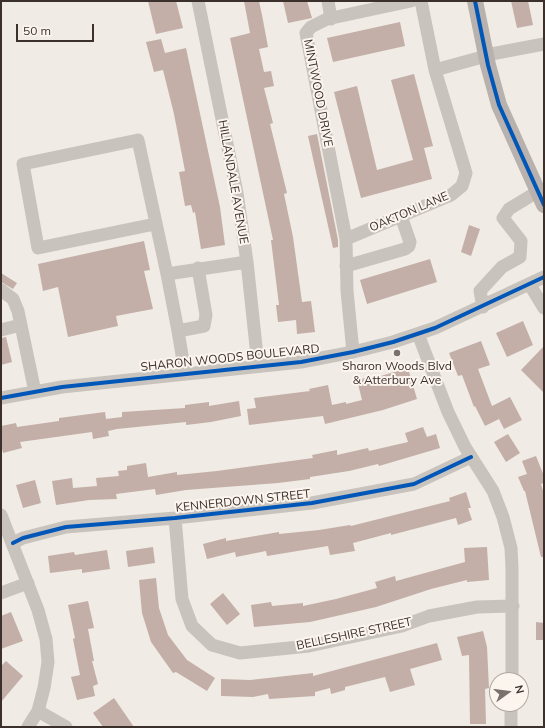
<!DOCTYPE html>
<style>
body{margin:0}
#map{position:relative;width:545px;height:728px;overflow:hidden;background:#f0ebe5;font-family:Mulish,sans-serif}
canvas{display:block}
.frame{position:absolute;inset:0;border:2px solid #3b302b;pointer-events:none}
.north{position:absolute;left:489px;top:672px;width:40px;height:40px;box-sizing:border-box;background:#fbf5ee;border:1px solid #aea6a0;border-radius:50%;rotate:76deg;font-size:11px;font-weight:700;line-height:16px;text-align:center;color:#3b302b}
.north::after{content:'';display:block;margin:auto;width:14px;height:18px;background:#7a716c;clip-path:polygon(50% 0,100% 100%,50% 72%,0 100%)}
.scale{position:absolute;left:16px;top:24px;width:78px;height:18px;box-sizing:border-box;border:2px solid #3b302b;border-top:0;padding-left:5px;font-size:12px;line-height:14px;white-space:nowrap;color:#3b302b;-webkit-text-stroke:3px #fbf5ee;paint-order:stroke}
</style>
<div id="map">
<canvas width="545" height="728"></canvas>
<div class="frame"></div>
<div class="north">N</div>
<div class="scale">50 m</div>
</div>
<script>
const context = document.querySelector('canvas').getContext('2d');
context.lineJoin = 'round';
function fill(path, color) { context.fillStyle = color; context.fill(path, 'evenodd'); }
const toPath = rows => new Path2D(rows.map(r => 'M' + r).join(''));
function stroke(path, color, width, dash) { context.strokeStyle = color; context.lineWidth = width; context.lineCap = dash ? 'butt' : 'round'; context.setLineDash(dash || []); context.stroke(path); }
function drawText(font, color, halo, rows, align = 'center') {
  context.font = font + ' Mulish,sans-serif'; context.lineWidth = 4; context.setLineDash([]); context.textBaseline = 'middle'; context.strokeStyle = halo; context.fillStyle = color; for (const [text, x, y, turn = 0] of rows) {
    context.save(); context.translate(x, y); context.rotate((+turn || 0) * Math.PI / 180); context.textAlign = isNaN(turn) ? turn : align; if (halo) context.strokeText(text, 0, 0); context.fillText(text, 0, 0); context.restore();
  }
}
fill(toPath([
 [148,1,176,1,183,28,156,34],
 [244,1,259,1,262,15,268,47,259,49,264,72,271,71,274,86,264,88,273,123,270,124,287,193,284,194,293,237,302,302,311,301,315,332,297,334,296,320,278,322,276,305,279,305,271,240,273,240,230,38,250,33],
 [283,1,307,1,312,18,288,23],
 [511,1,528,1,533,25,517,28],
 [400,22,405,46,333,62,327,38],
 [161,39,165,53,186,48,220,207,225,245,201,249,195,212,193,213,191,205,185,206,179,172,185,171,174,114,163,70,154,72,146,42],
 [414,74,433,146,424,148,432,179,361,198,334,92,357,86,377,170,413,160,391,80],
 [317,134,338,240,338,247,333,248,308,136],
 [469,225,480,229,471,256,461,252],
 [144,241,150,270,144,271,153,309,116,316,118,326,68,337,58,287,43,291,38,264],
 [430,259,437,282,367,304,360,280],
 [1,273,17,283,13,289,1,282],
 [523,321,533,345,507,357,496,333],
 [6,337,12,362,1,365,1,338],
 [481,341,490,365,478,369,492,406,510,397,522,420,504,429,499,419,485,426,475,406,474,407,462,375,458,376,449,353],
 [544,346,544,393,521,370],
 [408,368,417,399,383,410,325,424,323,416,249,425,247,409,256,408,254,398,310,391,309,389,328,385,332,405,346,402,346,404,362,400,357,380,374,376,374,378],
 [239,401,241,416,211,422,186,425,186,422,117,429,108,431,109,436,93,439,92,432,20,442,22,448,3,453,1,444,1,426,16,423,17,427,59,421,59,418,105,412,106,419,122,417,122,412,185,408,185,405,209,402,209,406],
 [423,427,427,437,436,434,440,448,379,466,378,464,349,471,310,477,310,479,278,483,186,490,156,495,155,489,116,494,117,499,89,500,56,505,52,481,72,478,73,488,97,486,96,478,119,476,118,471,127,470,127,466,146,463,148,477,177,472,177,475,217,471,313,458,312,455,337,450,337,455,368,448,369,451,408,442,405,433],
 [508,434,520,453,506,462,494,442],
 [536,456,544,476,544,483,541,484,544,494,544,557,541,557,525,491,524,491,518,477,527,474,522,461],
 [35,480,41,503,23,508,16,485],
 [466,492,471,508,468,508,472,520,458,525,456,518,391,535,391,533,353,543,355,551,330,555,328,546,267,556,266,551,236,557,235,552,207,559,203,544,226,538,226,541,279,532,279,534,319,530,350,525,351,526,450,501,449,498],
 [153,547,155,563,128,567,126,551],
 [487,547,489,580,467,582,467,580,431,589,376,607,310,622,254,627,251,605,271,602,272,606,303,603,303,606,336,599,377,588,375,582,395,576,396,581,465,562,464,548],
 [107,550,110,569,82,573,82,569,50,573,48,556,74,552,75,555],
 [156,578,159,608,168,635,187,660,215,678,207,691,176,672,173,673,151,642,142,613,139,580],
 [223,593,240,614,227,625,210,604],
 [88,601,94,628,88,629,94,661,92,661,98,684,93,686,95,696,77,700,71,677,80,675,73,639,75,638,68,605],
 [11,612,23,641,1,649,1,616],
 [536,622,544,623,544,640,536,640],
 [483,631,487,647,489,688,485,689,486,724,470,724,469,655,462,656,457,637],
 [437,643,442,660,410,669,415,685,390,692,385,677,345,687,345,690,331,694,330,688,315,692,315,696,269,699,268,694,253,697,221,696,221,679,250,680,313,673,313,676],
 [6,661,23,676,1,702,1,666],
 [114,698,134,727,103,727,93,713]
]), '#c3afa7');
stroke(toPath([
 [198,1,237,193,247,262,258,365],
 [328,1,331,19],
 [486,55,544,44],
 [435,70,486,56],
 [155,224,38,248,23,164,138,140,167,274,247,262],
 [346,239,451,195,462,186,466,173,435,70,421,1],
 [346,266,405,249,409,246,410,242,401,216],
 [167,274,178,331],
 [530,285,544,308],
 [1,290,13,299,18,311,35,392],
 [483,307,480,291,502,267,520,257,521,241,503,218,509,209,537,192],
 [1,330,21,325],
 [418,334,448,412,465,447,493,491,503,517,511,548,512,568,512,680],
 [353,352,347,291,346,239,306,33,311,27,327,19,411,1],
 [185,373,178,331,204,326,206,315,198,268],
 [1,398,62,387,301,362,353,352,393,342,435,328,544,277],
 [1,515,38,610,46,639,48,662,44,688,38,711,28,727],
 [175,518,182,599,192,626,212,645,240,653,309,646,402,626,429,616,477,607,513,606],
 [13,543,23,538,66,527,175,518,312,503,414,484,471,457],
 [1,593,28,583],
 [38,711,66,727],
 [511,727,511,704]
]), '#c9c3be', 13);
stroke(toPath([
 [475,1,488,65,499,105,544,205]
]), '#b8b1ad', 16);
stroke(toPath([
 [475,1,488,65,499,105,544,205],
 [1,398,62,387,301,362,353,352,393,342,435,328,544,277],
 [13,543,23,538,66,527,175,518,312,503,414,484,471,457]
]), '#0057b8', 4);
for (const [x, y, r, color] of [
 [397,353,4,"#7a716c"]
]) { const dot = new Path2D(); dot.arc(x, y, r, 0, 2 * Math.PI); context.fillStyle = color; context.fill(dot); stroke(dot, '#fbf5ee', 1.5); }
drawText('12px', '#3b302b', '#fbf5ee', [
 ["MINTWOOD DRIVE",318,93,79],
 ["HILLANDALE AVENUE",233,182,80],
 ["OAKTON LANE",409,212,-23],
 ["SHARON WOODS BOULEVARD",230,358,-6],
 ["KENNERDOWN STREET",243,501,-6],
 ["BELLESHIRE STREET",354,634,-12]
]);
drawText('12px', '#3b302b', '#fbf5ee', [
 ["Sharon Woods Blvd",397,366],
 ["& Atterbury Ave",397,380]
]);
</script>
